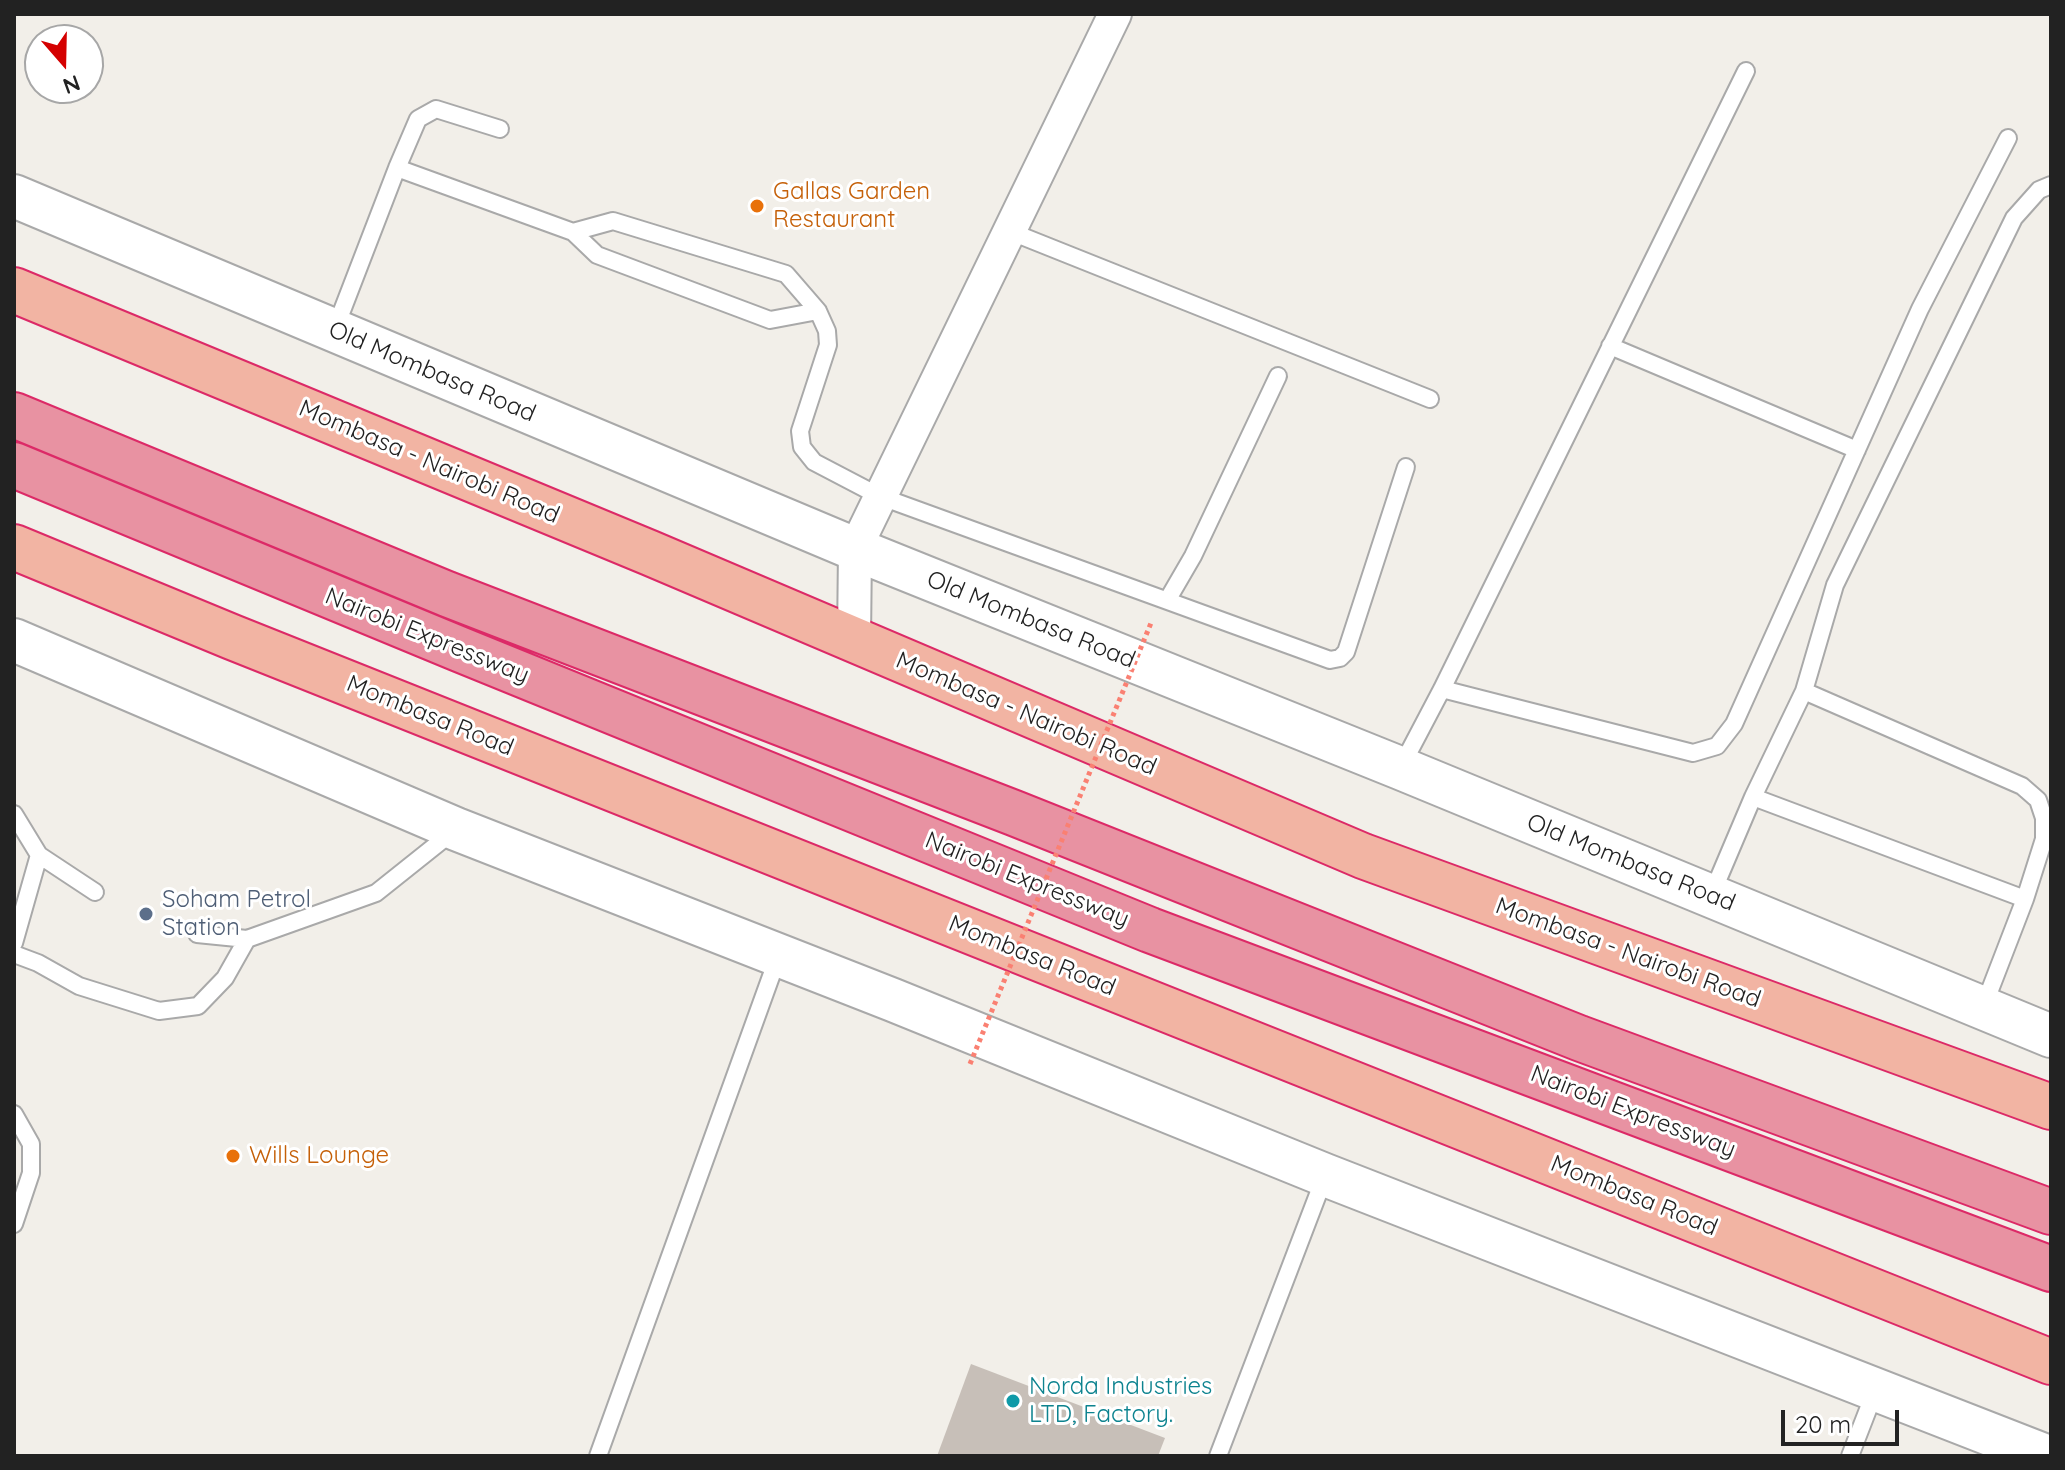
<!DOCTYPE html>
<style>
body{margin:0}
#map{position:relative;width:2065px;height:1470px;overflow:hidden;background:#f2efe9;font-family:Quicksand,sans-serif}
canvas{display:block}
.frame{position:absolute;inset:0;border:16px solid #222;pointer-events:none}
.north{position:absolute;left:24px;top:24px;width:80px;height:80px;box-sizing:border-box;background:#fff;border:2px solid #a7a7a7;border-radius:50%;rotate:160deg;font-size:22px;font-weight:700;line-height:32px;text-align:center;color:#222}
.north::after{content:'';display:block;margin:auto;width:28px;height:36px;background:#d40000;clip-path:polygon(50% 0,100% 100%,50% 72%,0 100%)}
.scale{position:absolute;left:1781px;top:1410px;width:118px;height:36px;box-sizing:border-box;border:4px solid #222;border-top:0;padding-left:10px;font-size:24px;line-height:28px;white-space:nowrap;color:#222;-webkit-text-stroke:6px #fff;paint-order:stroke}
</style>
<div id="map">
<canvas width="2065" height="1470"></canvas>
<div class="frame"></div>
<div class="north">N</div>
<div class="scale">20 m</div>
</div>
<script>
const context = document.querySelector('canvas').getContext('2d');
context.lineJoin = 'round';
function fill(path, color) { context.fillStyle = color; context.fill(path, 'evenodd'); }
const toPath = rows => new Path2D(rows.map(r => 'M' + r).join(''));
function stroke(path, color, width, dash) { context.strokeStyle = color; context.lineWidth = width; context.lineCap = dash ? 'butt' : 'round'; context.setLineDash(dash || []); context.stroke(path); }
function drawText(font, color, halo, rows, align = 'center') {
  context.font = font + ' Quicksand,sans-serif'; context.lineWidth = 6; context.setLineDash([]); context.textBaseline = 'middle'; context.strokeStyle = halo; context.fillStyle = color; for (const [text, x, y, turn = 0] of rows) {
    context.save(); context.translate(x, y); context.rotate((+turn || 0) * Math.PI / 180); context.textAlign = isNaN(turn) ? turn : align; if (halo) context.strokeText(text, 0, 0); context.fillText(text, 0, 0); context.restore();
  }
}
fill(toPath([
 [971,1364,1165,1438,1158,1456,937,1456]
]), '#c7bfb8');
const service = toPath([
 [397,168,418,119,436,109,500,129],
 [1009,231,1430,399],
 [573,232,613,221,786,274,818,311,827,331,828,345,800,431,802,447,814,462,879,496,1330,660,1340,658,1346,652,1406,467],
 [335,329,397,168,573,232,597,255,770,320,818,311],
 [1610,346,1857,450],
 [1168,599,1193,556,1278,376],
 [1442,689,1693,753,1717,746,1734,724,1920,309,2008,138],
 [1804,691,2022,786,2038,800,2044,818,2044,839,2025,899],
 [1401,767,1442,689,1746,71],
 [1753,797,1804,691,1835,585,2014,218,2039,190,2051,185],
 [14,814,39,855,95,892],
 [1711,896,1753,797,2025,899,1983,1008],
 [197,934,247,939,376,893,455,830],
 [14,943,39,855],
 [14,954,38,963,79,986,159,1011,198,1006,225,978,247,939],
 [14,1114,31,1144,31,1173,14,1224],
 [598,1456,778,957],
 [1218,1456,1325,1176],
 [1850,1456,1876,1389]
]);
const minor = toPath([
 [854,640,855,549,1115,14]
]);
const tertiary = toPath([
 [14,196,855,549,1400,768,2051,1036],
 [14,640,456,829,893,1000,1325,1175,2046,1456]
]);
const trunk = toPath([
 [14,290,650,553,1363,856,2051,1107],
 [14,547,232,637,2051,1362]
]);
const motorway = toPath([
 [14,415,447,594,1014,813,1579,1038,2051,1212],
 [14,465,459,649,1150,930,2051,1269]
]);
stroke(service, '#a9a9a9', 20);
stroke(minor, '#a9a9a9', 36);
stroke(tertiary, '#a9a9a9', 46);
stroke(trunk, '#dc2a67', 48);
stroke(motorway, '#dc2a67', 48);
stroke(service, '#fff', 16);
stroke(minor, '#fff', 32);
stroke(tertiary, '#fff', 42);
stroke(trunk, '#f2b4a3', 44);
stroke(motorway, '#e892a2', 44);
stroke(toPath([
 [970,1064,1151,623]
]), '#fa8072', 5, [4, 4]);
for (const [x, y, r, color] of [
 [757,206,8,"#e8710a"],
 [146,914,8,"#5c6f8a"],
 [233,1156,8,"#e8710a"],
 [1013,1401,8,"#0f9aa8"]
]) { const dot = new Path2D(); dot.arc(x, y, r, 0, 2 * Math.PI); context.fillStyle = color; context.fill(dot); stroke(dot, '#fff', 3); }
drawText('24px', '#c56008', '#fff', [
 ["Gallas Garden",773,192],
 ["Restaurant",773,220],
 ["Wills Lounge",249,1156]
], 'left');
drawText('24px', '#222', '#fff', [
 ["Old Mombasa Road",432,372,23],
 ["Mombasa - Nairobi Road",429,462,23],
 ["Old Mombasa Road",1031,620,22],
 ["Nairobi Expressway",427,636,22],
 ["Mombasa - Nairobi Road",1026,714,23],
 ["Mombasa Road",430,716,22],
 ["Old Mombasa Road",1631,863,22],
 ["Nairobi Expressway",1027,880,22],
 ["Mombasa - Nairobi Road",1628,953,20],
 ["Mombasa Road",1032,956,22],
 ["Nairobi Expressway",1633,1112,21],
 ["Mombasa Road",1634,1196,22]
]);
drawText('24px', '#4e5e75', '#fff', [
 ["Soham Petrol",162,900],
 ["Station",162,928]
], 'left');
drawText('24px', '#0d838f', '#fff', [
 ["Norda Industries",1029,1387],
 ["LTD, Factory.",1029,1415]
], 'left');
</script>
